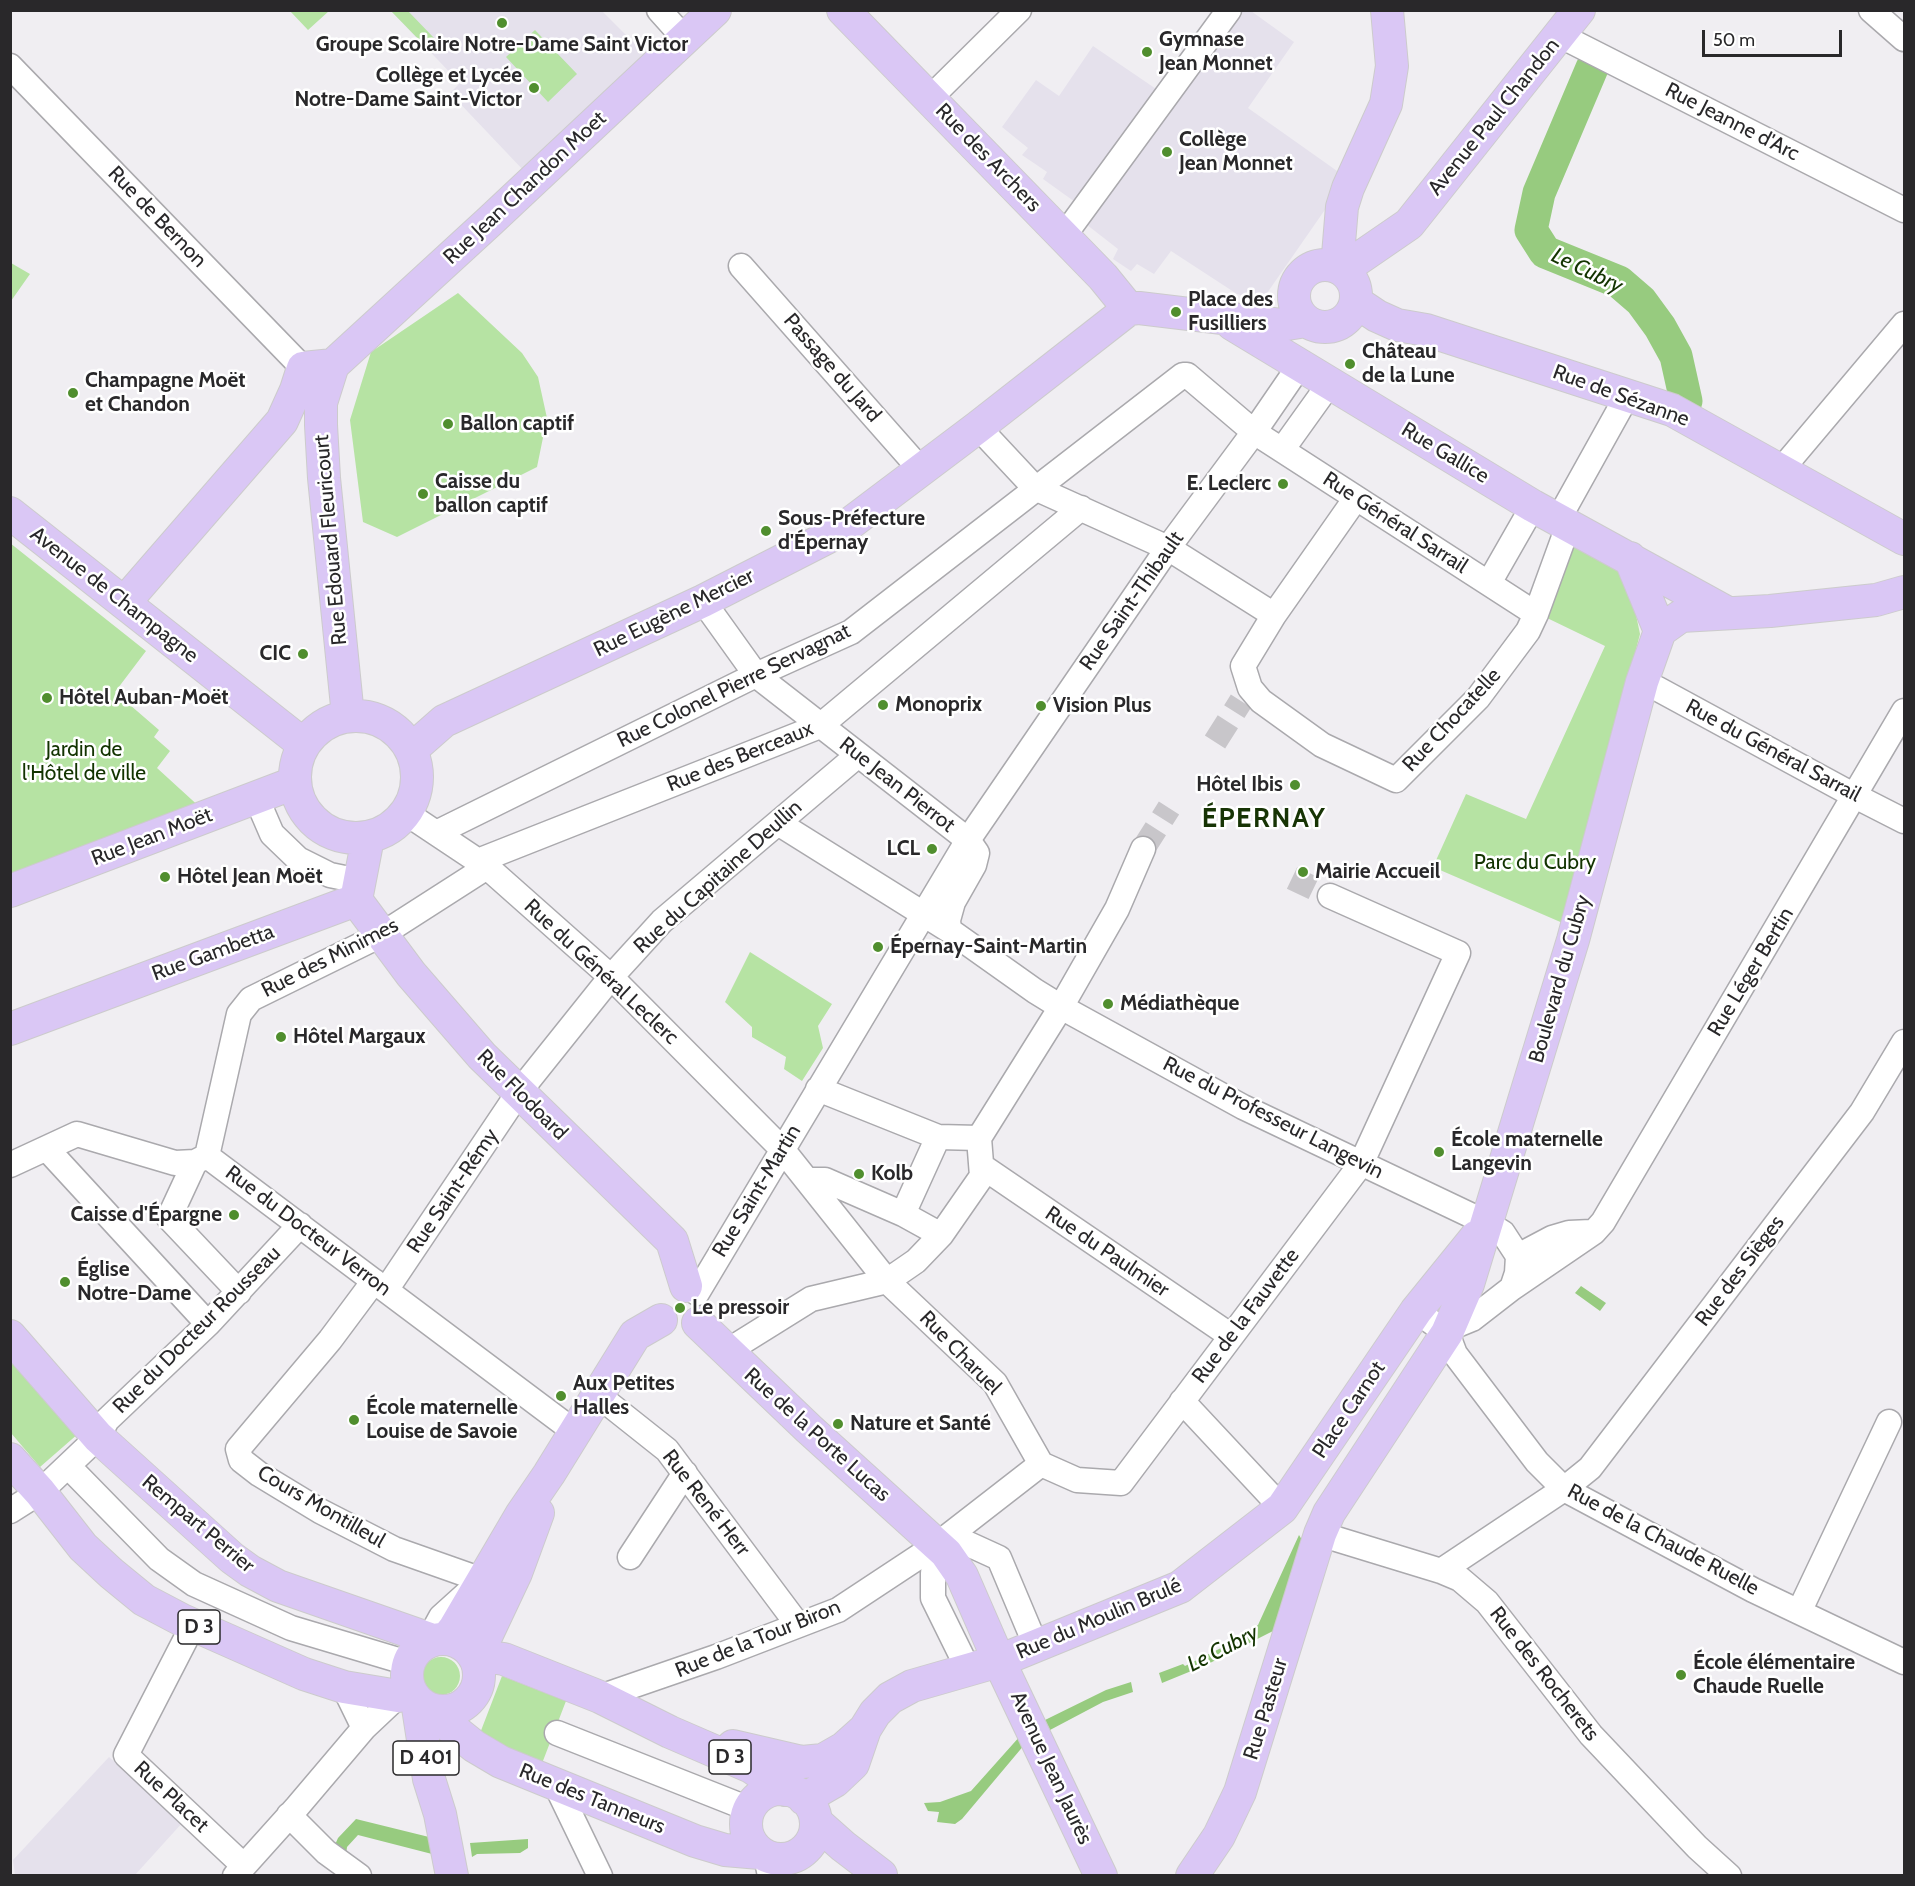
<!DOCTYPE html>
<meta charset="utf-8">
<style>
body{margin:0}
#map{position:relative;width:1915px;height:1886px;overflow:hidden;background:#f0eef2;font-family:Cabin,sans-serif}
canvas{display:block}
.frame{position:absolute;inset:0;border:12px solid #29282a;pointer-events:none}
.scale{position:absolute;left:1702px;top:30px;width:140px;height:27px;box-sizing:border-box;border:3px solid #29282a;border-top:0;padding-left:8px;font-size:18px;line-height:21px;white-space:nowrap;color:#29282a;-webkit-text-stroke:4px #fff;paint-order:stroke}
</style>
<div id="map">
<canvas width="1915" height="1886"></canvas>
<div class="frame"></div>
<div class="scale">50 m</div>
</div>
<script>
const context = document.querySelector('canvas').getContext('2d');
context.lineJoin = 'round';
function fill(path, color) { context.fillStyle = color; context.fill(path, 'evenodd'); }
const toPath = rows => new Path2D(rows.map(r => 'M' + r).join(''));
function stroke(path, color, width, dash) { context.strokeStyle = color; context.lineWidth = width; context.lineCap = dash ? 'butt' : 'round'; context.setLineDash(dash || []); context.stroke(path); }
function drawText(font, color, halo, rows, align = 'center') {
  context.font = font + ' Cabin,sans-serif'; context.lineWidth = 5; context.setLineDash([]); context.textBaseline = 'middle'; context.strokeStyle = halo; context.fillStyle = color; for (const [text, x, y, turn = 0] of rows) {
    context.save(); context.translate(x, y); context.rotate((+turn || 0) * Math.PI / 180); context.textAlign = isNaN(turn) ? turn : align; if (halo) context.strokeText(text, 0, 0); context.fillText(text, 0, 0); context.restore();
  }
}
fill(toPath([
 [391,11,602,11,647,56,525,172,450,93,460,83],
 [1225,11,1251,11,1294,42,1248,108,1347,178,1265,296,1256,299,1237,294,1171,251,1154,274,1137,264,1131,271,1113,259,1118,249,1082,221,1089,212,1043,179,1047,172,1022,155,1028,148,1002,127,1036,80,1059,96,1093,46,1162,93],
 [109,1757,183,1822,135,1875,15,1875,13,1860]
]), '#e5e1ec');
fill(toPath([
 [290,11,329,11,308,30],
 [391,11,408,11,434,38,425,46],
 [535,30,577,74,548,102,506,57],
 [11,263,30,274,11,301],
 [458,293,522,353,538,377,547,418,537,467,397,537,363,522,350,420,371,352],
 [1570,537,1626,567,1640,634,1565,924,1433,867,1466,794,1526,819,1605,646,1545,617],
 [10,543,146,651,115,692,159,730,154,737,170,751,157,768,203,810,11,873],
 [750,952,832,1004,818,1026,823,1048,802,1081,784,1069,786,1057,752,1037,752,1027,725,1002],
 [10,1355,79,1433,40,1467,11,1433],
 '422 1676a19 19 0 1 1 38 0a19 19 0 1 1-38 0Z',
 [502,1676,566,1701,541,1766,477,1741]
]), '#b6e3a3');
fill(toPath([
 [1581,1286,1606,1303,1600,1311,1575,1293],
 [1299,1535,1308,1550,1286,1616,1273,1631,1206,1665,1162,1683,1159,1673,1183,1664,1185,1666,1233,1642,1232,1641,1258,1625],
 [1131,1682,1133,1692,1103,1702,1050,1730,1045,1720,1106,1690],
 [1021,1735,1025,1744,962,1819,955,1824,937,1822,939,1812,928,1811,924,1803,940,1802,971,1791],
 [356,1819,429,1837,432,1854,358,1835,347,1847,346,1855,334,1847,338,1838],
 [528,1839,528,1848,520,1853,477,1854,472,1857,470,1843]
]), '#97cb7f');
stroke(toPath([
 [1592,68,1539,193,1531,230,1545,252,1619,282,1641,301,1660,327,1676,356,1686,401]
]), '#97cb7f', 33);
stroke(toPath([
 [1215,742,1241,701],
 [1143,849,1169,808],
 [1292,878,1330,896]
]), '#c8c6ca', 24, [24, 12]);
const minor = toPath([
 [659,10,685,39],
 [1871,10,1904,39],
 [1559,35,1904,210],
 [10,66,303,368],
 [930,98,1019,10],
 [1063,237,1229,10],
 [741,266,921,470],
 [978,427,1035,488,1168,548,1274,615],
 [1282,450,1330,383],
 [1781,470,1904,324],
 [1356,498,1274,615,1243,666,1250,688,1261,701,1322,745,1396,780,1478,698,1528,631,1536,614,1568,526],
 [1558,520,1627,396],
 [1489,583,1533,506],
 [703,601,756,675,968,840,977,853,974,865,953,902,948,920,949,930],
 [1642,682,1658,689,1855,796,1904,821],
 [256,797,272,834,298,859,330,875,359,881],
 [406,813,487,867,611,977,782,1149,887,1281,995,1383,1041,1464],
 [778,823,949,930,1035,991,1061,1007,1243,1107,1487,1223,1503,1233,1518,1256,1517,1273,1512,1288],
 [436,833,756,675,851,632,1183,375,1187,375,1254,432,1536,614],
 [478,861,820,726,1081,508],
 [818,1089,938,1137,979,1138],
 [979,1138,1061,1007,1117,909,1143,849],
 [47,1149,208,1324],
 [207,1156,239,1014,251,999,381,935,487,867],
 [195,1162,169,1218,239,1292],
 [10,1165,77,1134,175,1163,195,1162,207,1156,575,1432],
 [983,1167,1231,1336],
 [807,1180,825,1180,903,1214,941,1235],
 [903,1214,938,1137],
 [1518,1256,1552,1238,1569,1233,1591,1232],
 [374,1281,330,1340,238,1449,241,1460,259,1474,320,1511,394,1549,482,1580,441,1617,435,1628,433,1640],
 [386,1290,519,1092,611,977,662,921,858,755],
 [697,1293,968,840,1168,548,1254,432,1300,365],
 [1416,1311,1447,1333,1455,1354,1537,1462,1564,1489,1753,1590,1904,1662],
 [1450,1328,1472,1319,1512,1288,1594,1232,1603,1222,1904,711],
 [726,1352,811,1299,887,1281,916,1261,941,1235,982,1176,979,1138],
 [599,1396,667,1450,798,1625],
 [1182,1401,1282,1508],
 [68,1466,159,1559,194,1584,291,1628,408,1663],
 [10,1511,40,1492,98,1437,107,1420,208,1324,300,1225],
 [1320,1534,1441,1571,1460,1579,1487,1602,1591,1735,1697,1847,1729,1876],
 [630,1557,685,1473],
 [1441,1571,1564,1489,1590,1468,1862,1112,1904,1042],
 [1799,1612,1889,1422],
 [193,1625,126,1755,244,1866],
 [969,1671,933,1598,933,1573,946,1553,964,1542,999,1558,1036,1646],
 [344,1687,364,1728],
 [600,1697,716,1657,838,1610,938,1544,1041,1464,1077,1480,1121,1483,1361,1164,1458,953,1330,896],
 [557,1733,749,1809],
 [556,1785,600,1876],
 [289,1815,326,1852,359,1876],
 [766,1856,770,1876],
 [235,1876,297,1807,364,1728,398,1696]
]);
const major = toPath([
 [843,10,1103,277,1129,309],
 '1294 296a31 31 0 1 1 62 0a31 31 0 1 1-62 0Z',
 [1337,267,1342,207,1348,188,1386,104,1392,66,1387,10],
 [1342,270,1409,224,1579,10],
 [1356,302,1377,316,1397,325,1426,330,1672,410,1904,539],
 [1232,324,1533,506,1726,612],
 [333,365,490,221,715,10],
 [333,365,321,403,321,425,324,478,348,716],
 [10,513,303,744],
 [1630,558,1660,631],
 [124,603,282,421,296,390,303,368,333,365],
 [1660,631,1681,616,1770,611,1876,600,1904,592],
 '295 777a61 61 0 1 1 122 0a61 61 0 1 1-122 0Z',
 [411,750,444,721,703,601,840,531,978,427,1129,309,1139,308,1281,325,1306,321],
 [10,891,294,783],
 [356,900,411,974,482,1056,672,1241,686,1286],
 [356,900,368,838],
 [10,1029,356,900],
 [698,1323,809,1429,946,1553,962,1576,999,1661,1101,1876],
 [10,1336,98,1437,232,1558,250,1571,278,1586,433,1640],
 [10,1459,40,1492,83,1547,111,1573,144,1600,182,1620,304,1674,344,1687,398,1696,410,1691],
 '407 1675a36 36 0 1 1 72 0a36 36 0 1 1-72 0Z',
 [446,1639,454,1629,521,1515,549,1474,635,1335,661,1320],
 [472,1654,483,1643,516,1573,538,1513],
 [477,1662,489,1657,504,1659,600,1697,670,1732,751,1767,785,1790],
 [417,1701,429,1779,440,1814,452,1876],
 [444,1711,449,1726,474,1746,501,1762,695,1841,725,1850,760,1853],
 [733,1746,802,1762,823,1760,844,1748,863,1731],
 '746 1824a35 35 0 1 1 70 0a35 35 0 1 1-70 0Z',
 [804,1799,835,1781,853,1764,865,1729,875,1713,890,1698,912,1686,999,1661,1180,1587,1282,1508,1416,1311,1476,1237],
 [816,1822,843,1846,881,1875],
 [1192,1876,1219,1836,1240,1792,1320,1534,1329,1513,1447,1333,1468,1284,1573,940,1642,682,1660,631]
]);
stroke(minor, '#aaa9ad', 27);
stroke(major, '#cccbcc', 34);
stroke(minor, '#fff', 24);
stroke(major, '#dac7f5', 32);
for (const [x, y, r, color] of [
 [502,23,6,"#508e2e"],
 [1147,52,6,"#508e2e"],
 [534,88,6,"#508e2e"],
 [1167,152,6,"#508e2e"],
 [1176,312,6,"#508e2e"],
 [1350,364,6,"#508e2e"],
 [73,393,6,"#508e2e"],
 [448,424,6,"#508e2e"],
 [1283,484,6,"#508e2e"],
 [423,494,6,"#508e2e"],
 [766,531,6,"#508e2e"],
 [303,654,6,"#508e2e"],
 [47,698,6,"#508e2e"],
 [883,705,6,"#508e2e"],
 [1041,706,6,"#508e2e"],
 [1295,785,6,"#508e2e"],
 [932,849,6,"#508e2e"],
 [1303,872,6,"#508e2e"],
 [165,877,6,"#508e2e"],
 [878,947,6,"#508e2e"],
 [1108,1004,6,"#508e2e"],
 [281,1037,6,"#508e2e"],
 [1439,1152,6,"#508e2e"],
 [859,1174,6,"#508e2e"],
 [234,1215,6,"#508e2e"],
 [65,1282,6,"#508e2e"],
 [680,1308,6,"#508e2e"],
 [561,1396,6,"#508e2e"],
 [354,1420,6,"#508e2e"],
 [838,1424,6,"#508e2e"],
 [1681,1675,6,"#508e2e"]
]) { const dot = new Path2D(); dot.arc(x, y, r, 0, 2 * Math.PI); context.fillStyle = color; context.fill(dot); stroke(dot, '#fff', 2); }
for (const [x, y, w] of [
 [199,1627,42],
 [730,1757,42],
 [426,1758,66]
]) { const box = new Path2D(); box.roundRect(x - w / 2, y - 17, w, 34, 4.5); context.fillStyle = '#fff'; context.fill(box); stroke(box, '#29282a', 1.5); }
drawText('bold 20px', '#29282a', null, [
 ["D 3",199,1627],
 ["D 3",730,1757],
 ["D 401",426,1758]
]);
drawText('bold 21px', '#29282a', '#fff', [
 ["Gymnase",1159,40],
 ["Jean Monnet",1159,64],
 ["Groupe Scolaire Notre-Dame Saint Victor",502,45,"center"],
 ["Collège et Lycée",522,76,"right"],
 ["Notre-Dame Saint-Victor",522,100,"right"],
 ["Collège",1179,140],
 ["Jean Monnet",1179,164],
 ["Place des",1188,300],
 ["Fusilliers",1188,324],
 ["Château",1362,352],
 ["de la Lune",1362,376],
 ["Champagne Moët",85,381],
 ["et Chandon",85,405],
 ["Ballon captif",460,424],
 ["Caisse du",435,482],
 ["ballon captif",435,506],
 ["E. Leclerc",1271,484,"right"],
 ["Sous-Préfecture",778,519],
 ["d'Épernay",778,543],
 ["CIC",291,654,"right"],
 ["Hôtel Auban-Moët",59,698],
 ["Monoprix",895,705],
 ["Vision Plus",1053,706],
 ["Hôtel Ibis",1283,785,"right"],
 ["LCL",920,849,"right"],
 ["Mairie Accueil",1315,872],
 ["Hôtel Jean Moët",177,877],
 ["Épernay-Saint-Martin",890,947],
 ["Médiathèque",1120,1004],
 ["Hôtel Margaux",293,1037],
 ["École maternelle",1451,1140],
 ["Langevin",1451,1164],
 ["Kolb",871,1174],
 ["Caisse d'Épargne",222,1215,"right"],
 ["Église",77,1270],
 ["Notre-Dame",77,1294],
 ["Le pressoir",692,1308],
 ["Aux Petites",573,1384],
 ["Halles",573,1408],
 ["École maternelle",366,1408],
 ["Louise de Savoie",366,1432],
 ["Nature et Santé",850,1424],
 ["École élémentaire",1693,1663],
 ["Chaude Ruelle",1693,1687]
], 'left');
drawText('21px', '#29282a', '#fff', [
 ["Avenue Paul Chandon",1494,117,-51],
 ["Rue Jeanne d'Arc",1732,122,27],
 ["Rue des Archers",988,158,46],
 ["Rue Jean Chandon Moet",525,188,-43],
 ["Rue de Bernon",157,217,46],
 ["Passage du Jard",832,368,49],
 ["Rue de Sézanne",1621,396,20],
 ["Rue Gallice",1445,453,31],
 ["Rue Général Sarrail",1395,523,33],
 ["Rue Edouard Fleuricourt",331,540,-95],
 ["Avenue de Champagne",114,595,38],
 ["Rue Saint-Thibault",1132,601,-55],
 ["Rue Eugène Mercier",674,613,-26],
 ["Rue Colonel Pierre Servagnat",734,686,-26],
 ["Rue Chocatelle",1452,720,-47],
 ["Rue du Général Sarrail",1773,751,28],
 ["Rue des Berceaux",740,757,-22],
 ["Rue Jean Pierrot",897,785,38],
 ["Rue Jean Moët",152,837,-21],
 ["Rue du Capitaine Deullin",718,877,-42],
 ["Rue Gambetta",213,953,-20],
 ["Rue des Minimes",330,958,-27],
 ["Rue du Général Leclerc",601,972,43],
 ["Rue Léger Bertin",1751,972,-59],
 ["Boulevard du Cubry",1560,979,-74],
 ["Rue Flodoard",522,1095,45],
 ["Rue du Professeur Langevin",1273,1118,27],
 ["Rue Saint-Rémy",453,1191,-56],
 ["Rue Saint-Martin",757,1191,-59],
 ["Rue du Docteur Verron",308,1231,37],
 ["Rue du Paulmier",1107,1252,34],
 ["Rue des Sièges",1740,1271,-53],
 ["Rue de la Fauvette",1246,1316,-53],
 ["Rue du Docteur Rousseau",197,1330,-45],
 ["Rue Charuel",960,1353,46],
 ["Place Carnot",1349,1410,-56],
 ["Rue de la Porte Lucas",817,1435,42],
 ["Rue René Herr",706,1503,52],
 ["Cours Montilleul",321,1507,30],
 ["Rempart Perrier",198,1524,40],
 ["Rue de la Chaude Ruelle",1663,1540,28],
 ["Rue du Moulin Brulé",1099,1619,-23],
 ["Rue de la Tour Biron",758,1639,-22],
 ["Rue des Rocherets",1544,1674,52],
 ["Rue Pasteur",1266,1709,-73],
 ["Avenue Jean Jaurès",1051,1768,65],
 ["Rue Placet",171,1797,43],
 ["Rue des Tanneurs",592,1799,22]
]);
drawText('21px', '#123300', '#fff', [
 ["Jardin de",84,750],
 ["l'Hôtel de ville",84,774],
 ["Parc du Cubry",1535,863]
]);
drawText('italic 22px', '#133400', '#fff', [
 ["Le Cubry",1587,271,26],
 ["Le Cubry",1223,1649,-27]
]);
context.letterSpacing = '1.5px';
drawText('bold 27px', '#173405', '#fff', [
 ["ÉPERNAY",1264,819]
]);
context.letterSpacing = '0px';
</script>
